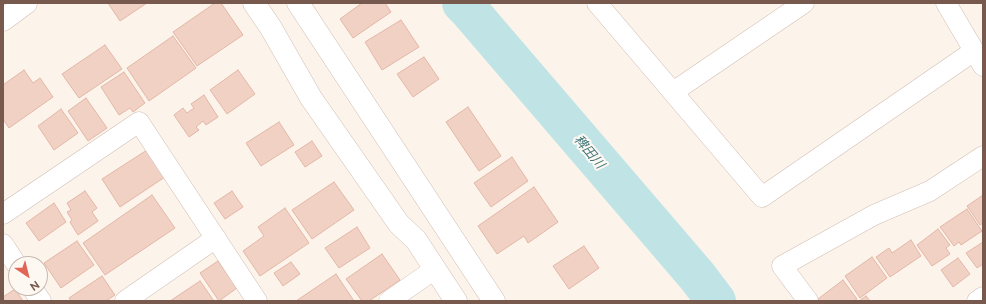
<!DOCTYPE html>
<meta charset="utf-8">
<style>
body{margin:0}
#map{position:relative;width:986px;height:304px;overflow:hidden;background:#fcf4eb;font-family:Raleway,sans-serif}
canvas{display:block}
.frame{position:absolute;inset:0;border:4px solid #77594e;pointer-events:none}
.north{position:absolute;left:8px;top:256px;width:40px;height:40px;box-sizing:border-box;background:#fef8f2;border:1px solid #c8b8b0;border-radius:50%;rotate:145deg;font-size:11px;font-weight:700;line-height:16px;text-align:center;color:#77594e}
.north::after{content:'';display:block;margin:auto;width:14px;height:18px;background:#e06757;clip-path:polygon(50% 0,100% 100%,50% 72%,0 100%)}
</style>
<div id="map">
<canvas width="986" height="304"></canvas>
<div class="frame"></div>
<div class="north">N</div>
</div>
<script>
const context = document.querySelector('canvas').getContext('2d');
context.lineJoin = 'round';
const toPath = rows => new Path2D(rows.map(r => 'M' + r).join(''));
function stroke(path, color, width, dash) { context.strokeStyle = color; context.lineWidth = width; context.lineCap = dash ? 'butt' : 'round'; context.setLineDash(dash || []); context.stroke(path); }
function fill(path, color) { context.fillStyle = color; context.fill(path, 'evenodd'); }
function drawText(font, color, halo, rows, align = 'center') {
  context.font = font + ' Raleway,"Noto Sans JP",sans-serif'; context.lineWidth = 4; context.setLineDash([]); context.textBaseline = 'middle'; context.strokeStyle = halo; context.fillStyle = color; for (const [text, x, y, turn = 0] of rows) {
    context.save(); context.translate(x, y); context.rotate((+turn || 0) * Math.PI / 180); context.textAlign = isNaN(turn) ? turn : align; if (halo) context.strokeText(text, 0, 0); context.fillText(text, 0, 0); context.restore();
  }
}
stroke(toPath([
 [462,3,468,9,697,276,716,301]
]), '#c0e4e6', 40);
const building = toPath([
 [108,3,147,3,120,21,108,3],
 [215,3,221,3,243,35,197,66,173,32,215,3],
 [362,3,385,3,391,12,353,38,340,19,362,3],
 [401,20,419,47,382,70,365,42,401,20],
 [173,36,196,68,149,101,127,68,173,36],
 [105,45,122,69,79,98,62,74,105,45],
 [424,57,439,79,413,97,397,74,424,57],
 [24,70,33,83,40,78,53,97,9,128,3,119,3,85,24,70],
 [238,70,255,94,227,114,210,90,238,70],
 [124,72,145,103,133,112,130,108,119,115,101,87,124,72],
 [204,95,218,117,206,125,203,121,196,127,199,130,189,137,174,115,183,108,187,113,194,108,191,104,204,95],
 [86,98,107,128,88,141,68,111,86,98],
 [468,107,501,156,479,171,446,122,468,107],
 [61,109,78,133,54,150,38,126,61,109],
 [279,122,294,145,261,166,246,143,279,122],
 [312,141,322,156,305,167,295,152,312,141],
 [147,150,165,177,120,207,102,179,147,150],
 [512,157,528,181,491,207,474,183,512,157],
 [334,182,354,210,312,239,292,210,334,182],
 [534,187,558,222,528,243,524,236,497,254,478,226,534,187],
 [85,191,97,208,92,212,98,221,78,235,70,222,72,220,67,212,71,210,67,203,85,191],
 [232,191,243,207,225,219,214,203,232,191],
 [152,195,175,228,105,275,83,243,152,195],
 [983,195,983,223,980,225,967,206,983,195],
 [54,203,66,222,39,241,26,223,54,203],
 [285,208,309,243,260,276,243,251,264,236,258,227,285,208],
 [967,209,982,231,961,245,959,242,954,246,940,227,967,209],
 [357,227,370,248,339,268,325,248,357,227],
 [938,229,950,245,946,248,950,254,932,266,917,245,938,229],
 [911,240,921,256,890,277,876,257,889,248,892,253,911,240],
 [77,241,94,265,61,288,44,263,77,241],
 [983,242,983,264,977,268,966,253,983,242],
 [584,246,599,268,569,289,553,266,584,246],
 [382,254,400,280,369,301,362,301,346,279,382,254],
 [872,257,887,278,860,298,845,276,872,257],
 [958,258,970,274,953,287,941,270,958,258],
 [218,261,237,288,219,301,200,273,218,261],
 [291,262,300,274,283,286,274,273,291,262],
 [336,274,354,301,296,301,336,274],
 [102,276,115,295,106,301,71,301,69,298,102,276],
 [843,280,857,299,854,301,819,301,818,299,843,280],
 [200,281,214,301,170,301,200,281],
 [15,289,23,301,3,301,3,297,15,289],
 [866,296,870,301,859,301,866,296]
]);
fill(building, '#f0d1c4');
stroke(building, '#e3b6a5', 1);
const minor = toPath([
 [597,3,762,197,974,51],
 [946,3,983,66],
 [673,92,804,3],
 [3,214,139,122,257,301],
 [3,244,16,264],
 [32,288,41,301],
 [125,301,216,238],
 [389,301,435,269],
 [808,301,782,266,874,215,930,191,983,156],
 [977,301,983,297]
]);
const tertiary = toPath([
 [254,3,271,28,311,98,399,224,416,240,456,301],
 [298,3,494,301],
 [3,20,26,3]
]);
stroke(minor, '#d1bdb3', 21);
stroke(tertiary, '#d1bdb3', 23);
stroke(minor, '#fff', 20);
stroke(tertiary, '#fff', 22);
drawText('italic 13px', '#42777b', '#fef8f2', [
 ["稗田川",589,152,50]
]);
</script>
